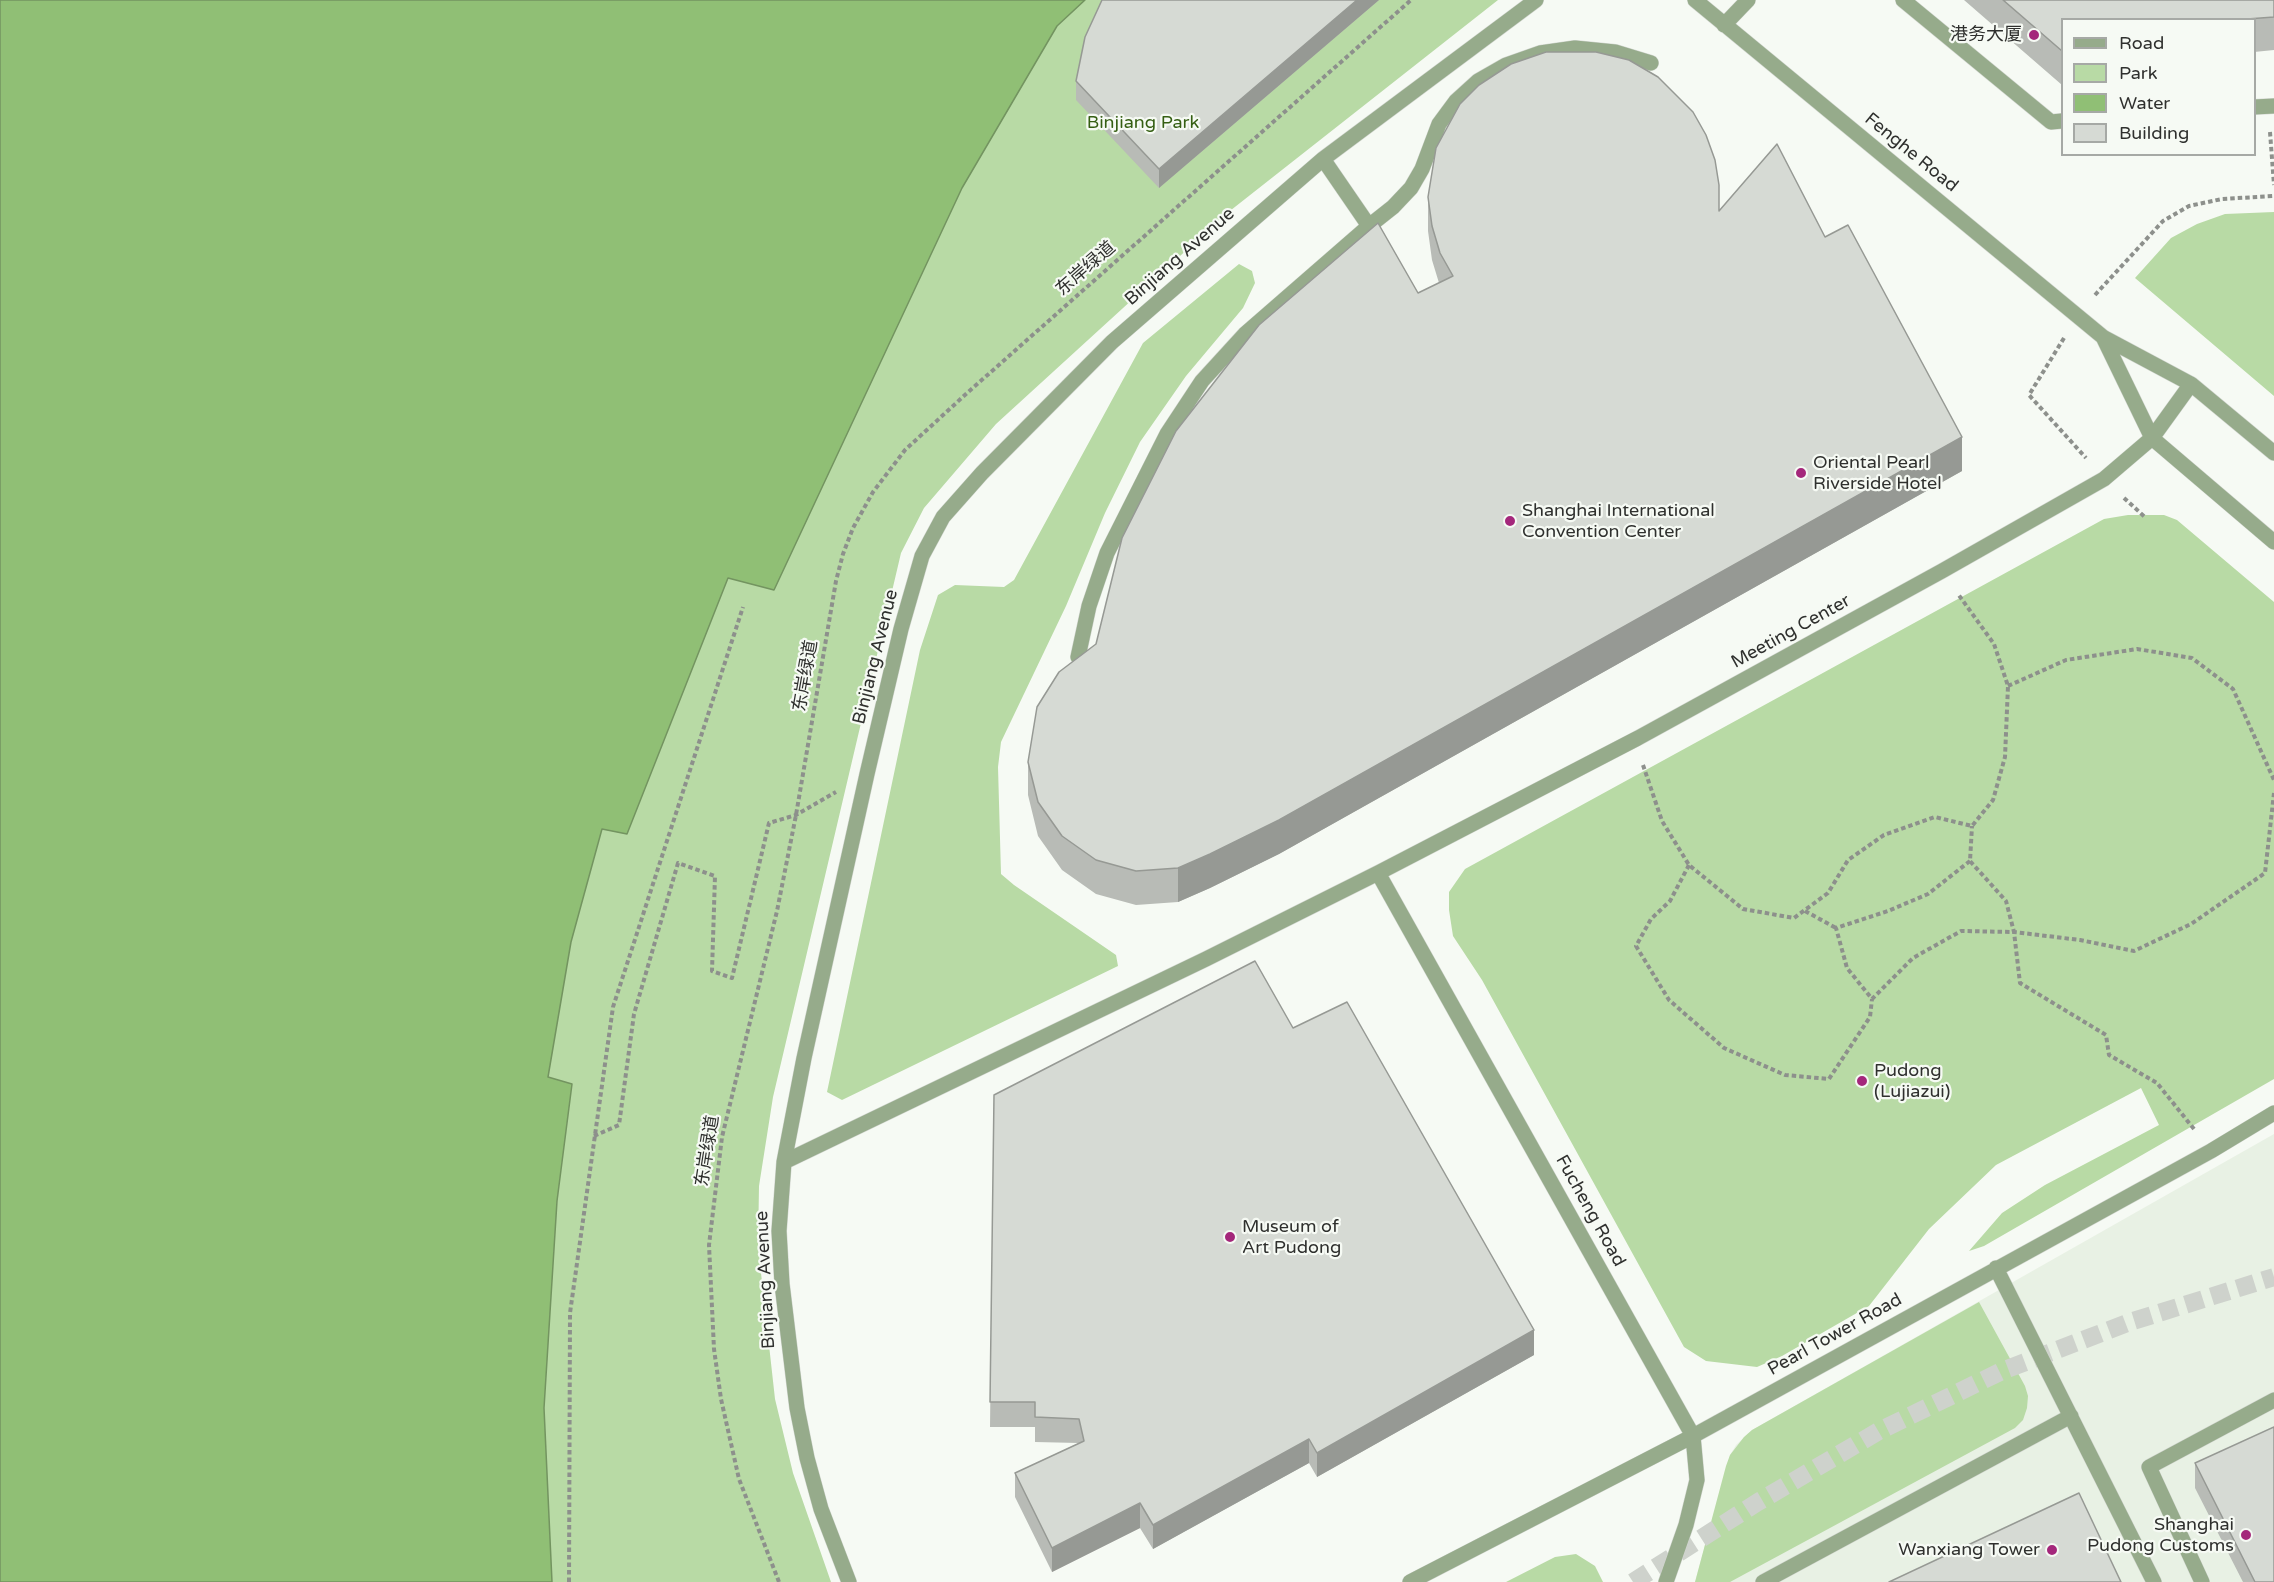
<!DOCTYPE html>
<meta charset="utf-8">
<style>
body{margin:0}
#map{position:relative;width:2274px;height:1582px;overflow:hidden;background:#f6faf4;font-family:"Varela Round",sans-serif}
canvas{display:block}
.legend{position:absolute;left:2061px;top:18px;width:195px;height:138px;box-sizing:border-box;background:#f6faf4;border:2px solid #a6a9a5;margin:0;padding:8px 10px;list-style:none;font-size:18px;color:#2f302e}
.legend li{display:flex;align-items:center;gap:12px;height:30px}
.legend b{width:30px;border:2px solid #a6a9a5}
</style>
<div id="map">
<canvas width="2274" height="1582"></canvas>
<ul class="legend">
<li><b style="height:8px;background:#96ab8b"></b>Road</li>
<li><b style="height:16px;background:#b8daa5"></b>Park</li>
<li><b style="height:16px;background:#90bf75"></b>Water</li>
<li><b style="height:16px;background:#d6dad4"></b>Building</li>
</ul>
</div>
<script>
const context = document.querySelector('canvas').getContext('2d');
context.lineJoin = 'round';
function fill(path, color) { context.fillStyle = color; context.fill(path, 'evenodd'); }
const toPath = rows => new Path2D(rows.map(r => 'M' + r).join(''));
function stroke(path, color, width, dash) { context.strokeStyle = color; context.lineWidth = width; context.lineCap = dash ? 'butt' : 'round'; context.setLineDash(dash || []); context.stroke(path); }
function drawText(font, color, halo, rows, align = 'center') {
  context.font = font + ' "Varela Round","Noto Sans SC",sans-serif'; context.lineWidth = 4.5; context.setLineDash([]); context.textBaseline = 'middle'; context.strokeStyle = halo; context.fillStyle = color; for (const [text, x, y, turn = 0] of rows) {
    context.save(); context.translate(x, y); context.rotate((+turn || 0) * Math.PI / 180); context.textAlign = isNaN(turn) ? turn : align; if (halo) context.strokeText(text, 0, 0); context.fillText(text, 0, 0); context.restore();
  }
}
fill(toPath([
 [2274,1134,2274,1582,1695,1582,1730,1455,1736,1445,1752,1430]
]), '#e8f1e4');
fill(toPath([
 [1085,0,1498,0,1226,214,996,424,924,508,901,553,773,1097,759,1186,758,1246,775,1399,793,1473,831,1582,552,1582,544,1408,557,1201,572,1084,548,1077,571,942,602,829,627,834,728,578,774,589,962,188,1057,26],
 [2274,212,2274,396,2135,278,2171,238,2197,224,2225,214],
 [1239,264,1252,271,1255,283,1243,308,1186,376,1140,442,1105,513,1066,606,1001,742,998,767,1001,874,1014,885,1116,955,1118,966,842,1100,827,1092,920,650,938,595,955,585,1004,587,1014,580,1143,343],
 [2128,515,2164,515,2177,520,2274,602,2274,1079,1984,1246,1969,1251,2002,1213,2045,1185,2159,1125,2141,1088,1996,1165,1929,1229,1869,1306,1782,1356,1757,1367,1706,1361,1684,1347,1482,980,1453,936,1449,910,1449,892,1465,869,2104,519],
 [1979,1302,2025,1386,2028,1396,2027,1408,2023,1420,2015,1428,1730,1582,1695,1582,1726,1466,1730,1455,1744,1437,1752,1430],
 [1576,1554,1595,1566,1603,1582,1506,1582,1555,1557]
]), '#b8daa5');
const water = toPath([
 [0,0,1085,0,1057,26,962,188,774,590,728,578,627,834,602,829,571,942,548,1077,572,1084,557,1201,544,1408,552,1582,0,1582,0,0]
]);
fill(water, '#90bf75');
stroke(water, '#739460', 1.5);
stroke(toPath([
 [1633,1582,1758,1502,1879,1431,2002,1371,2130,1322,2274,1277]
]), '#ced2cc', 18, [18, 9]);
const minor = toPath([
 [1695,0,2103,337,2191,384,2274,453],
 [1903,0,2051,122,2062,121],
 [1724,25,1748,0],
 [2254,107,2274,106],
 [1369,226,1393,207,1411,188,1422,169,1439,124,1456,101,1478,81,1506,65,1540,53,1575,48,1615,52,1651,63],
 [2103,337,2152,438,2274,542],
 [1078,657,1089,606,1107,553,1167,434,1202,381,1245,334,1369,226,1323,159],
 [1378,873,1693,1436,1697,1480,1686,1525,1666,1582],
 [784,1162,1206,959,1378,873,1638,738,1942,571,2104,479,2152,438,2191,384],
 [1996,1268,2154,1582],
 [849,1582,821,1509,807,1458,797,1408,782,1284,779,1231,784,1162,804,1058,867,774,901,629,922,556,943,517,982,473,1112,342,1323,159,1536,0],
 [1410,1582,1693,1436,2211,1151,2274,1113],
 [1763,1582,2071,1416],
 [2202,1582,2149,1467,2274,1400]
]);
stroke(minor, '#d2d6d0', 16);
stroke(toPath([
 [2270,132,2274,185],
 [2095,295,2163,221,2189,206,2222,199,2274,196],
 [2064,338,2029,395,2086,458],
 [2124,498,2146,518],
 [2008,686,2066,660,2137,649,2192,658,2233,689,2274,780],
 [1643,765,1662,821,1689,865,1743,909,1794,918,1828,893,1848,860,1884,835,1935,817,1972,826,1993,800,2005,757,2008,686,1994,644,1958,594],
 [1970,861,1928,894,1888,911,1836,928,1847,968,1872,999,1913,958,1961,931,2014,932,2006,901,1970,861,1972,826],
 [1689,865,1670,901,1651,919,1636,946,1669,1000,1724,1048,1785,1075,1829,1079,1870,1017,1872,999],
 [1805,911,1836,928],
 [2194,1129,2157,1083,2109,1055,2106,1035,2020,983,2014,932,2080,940,2134,951,2191,924,2265,873,2274,793],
 [594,1136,619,1125,634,1014,678,863,715,876,712,971,732,978,769,823,796,815,836,792],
 [569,1582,570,1313,613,1007,743,607],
 [779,1582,739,1479,721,1399,714,1349,709,1245,722,1137,777,911,796,815,836,581,843,554,853,528,873,492,905,450,966,394,1411,0]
]), '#8d908c', 4, [4.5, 3]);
stroke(minor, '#96ab8b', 15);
fill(toPath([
 [1102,0,1379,0,1159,188,1076,100,1076,81],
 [1964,0,2274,0,2274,50,2254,52,2254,20,2062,20,2062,85],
 [1428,197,1719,210,1825,237,1962,471,1279,854,1210,888,1178,902,1136,905,1096,894,1062,870,1038,836,1028,795,1028,762,1096,644,1418,293,1439,283,1432,260,1428,231],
 [1293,1028,1534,1355,1317,1477,1309,1463,1153,1549,1140,1528,1052,1572,1015,1497,1015,1473,1079,1443,1035,1442,1035,1427,990,1427,994,1095],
 [2195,1463,2274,1582,2243,1582,2195,1488]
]), '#b8bbb6');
fill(toPath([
 [1357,0,1379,0,1159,188,1159,169],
 [1962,437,1962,471,1279,854,1210,888,1178,902,1178,868],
 [1534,1330,1534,1355,1317,1477,1317,1453],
 [1309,1439,1309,1463,1153,1549,1153,1525],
 [1140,1503,1140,1528,1052,1572,1052,1548]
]), '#969994');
const building = toPath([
 [1102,0,1357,0,1159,169,1076,81,1085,37,1102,0],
 [2003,0,2274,0,2274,17,2234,20,2062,20,2062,51,2003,0],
 [1546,52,1596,52,1629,60,1658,77,1693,112,1706,135,1715,160,1719,185,1719,211,1777,144,1825,237,1848,225,1962,437,1279,820,1210,854,1178,868,1136,871,1096,860,1062,836,1038,802,1028,762,1037,707,1059,672,1096,644,1122,538,1176,431,1259,325,1378,223,1418,293,1453,276,1440,253,1432,226,1428,197,1436,148,1460,104,1479,85,1511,64,1546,52],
 [1255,961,1293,1028,1347,1002,1534,1330,1317,1453,1309,1439,1153,1525,1140,1503,1052,1548,1015,1473,1084,1441,1079,1419,1035,1417,1035,1402,990,1402,994,1095,1255,961],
 [2274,1427,2274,1582,2255,1582,2195,1463,2274,1427],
 [2079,1493,2121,1582,1889,1582,2079,1493]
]);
fill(building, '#d6dad4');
stroke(building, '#969994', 1.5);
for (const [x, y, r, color] of [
 [2034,35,6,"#a4277b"],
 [1801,473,6,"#a4277b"],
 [1510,521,6,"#a4277b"],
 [1862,1081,6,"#a4277b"],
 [1230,1237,6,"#a4277b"],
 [2246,1535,6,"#a4277b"],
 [2052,1550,6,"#a4277b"]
]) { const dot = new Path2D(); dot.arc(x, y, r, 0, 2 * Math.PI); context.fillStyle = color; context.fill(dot); stroke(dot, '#f6faf4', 2); }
drawText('18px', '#2f302e', '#f6faf4', [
 ["港务大厦",2022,35,"right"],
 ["Oriental Pearl",1813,463],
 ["Riverside Hotel",1813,484],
 ["Shanghai International",1522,511],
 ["Convention Center",1522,532],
 ["Pudong",1874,1071],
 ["(Lujiazui)",1874,1092],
 ["Museum of",1242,1227],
 ["Art Pudong",1242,1248],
 ["Shanghai",2234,1525,"right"],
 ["Pudong Customs",2234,1546,"right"],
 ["Wanxiang Tower",2040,1550,"right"]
], 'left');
drawText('18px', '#355f13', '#f6faf4', [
 ["Binjiang Park",1143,123]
]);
drawText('18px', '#2f302e', '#f6faf4', [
 ["Fenghe Road",1911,153,39],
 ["Binjiang Avenue",1180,257,-41],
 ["东岸绿道",1086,269,-41],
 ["Meeting Center",1791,632,-29],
 ["Binjiang Avenue",876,657,-76],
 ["东岸绿道",806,676,-80],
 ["东岸绿道",708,1151,-81],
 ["Fucheng Road",1590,1211,61],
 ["Binjiang Avenue",766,1280,-93],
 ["Pearl Tower Road",1835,1335,-29]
]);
</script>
